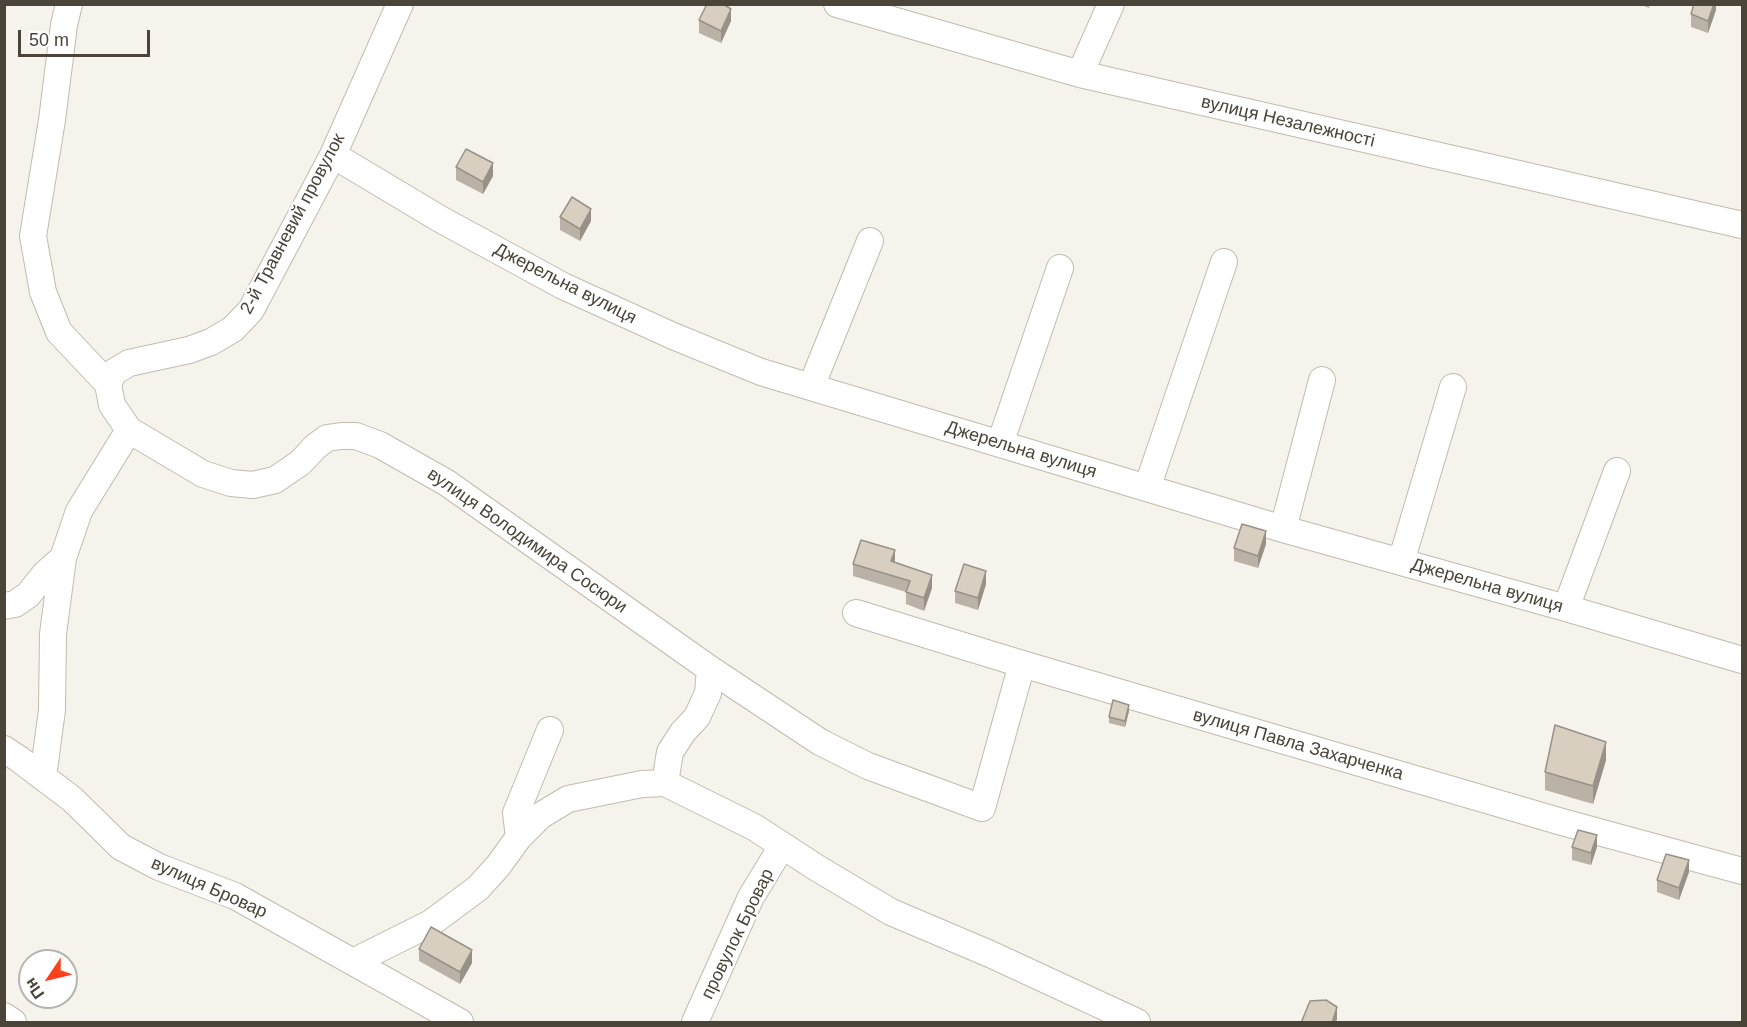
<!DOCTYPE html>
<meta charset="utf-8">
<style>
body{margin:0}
#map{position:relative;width:1747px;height:1027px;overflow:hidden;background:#f6f3ec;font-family:Arial,sans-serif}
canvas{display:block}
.frame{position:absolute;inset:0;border:6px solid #4b4439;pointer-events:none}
.north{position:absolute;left:18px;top:949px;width:60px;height:60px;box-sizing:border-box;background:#fff;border:2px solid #b7b4b0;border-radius:50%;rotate:235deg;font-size:16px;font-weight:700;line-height:24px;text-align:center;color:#4b4439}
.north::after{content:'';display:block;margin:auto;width:21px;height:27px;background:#fc3f1d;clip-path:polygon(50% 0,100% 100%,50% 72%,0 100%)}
.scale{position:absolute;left:18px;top:30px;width:132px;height:27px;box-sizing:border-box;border:3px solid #4b4439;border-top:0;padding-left:8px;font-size:18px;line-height:21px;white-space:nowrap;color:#4b4439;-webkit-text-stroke:4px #fff;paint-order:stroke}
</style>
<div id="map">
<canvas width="1747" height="1027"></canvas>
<div class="frame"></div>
<div class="north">Пн</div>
<div class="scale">50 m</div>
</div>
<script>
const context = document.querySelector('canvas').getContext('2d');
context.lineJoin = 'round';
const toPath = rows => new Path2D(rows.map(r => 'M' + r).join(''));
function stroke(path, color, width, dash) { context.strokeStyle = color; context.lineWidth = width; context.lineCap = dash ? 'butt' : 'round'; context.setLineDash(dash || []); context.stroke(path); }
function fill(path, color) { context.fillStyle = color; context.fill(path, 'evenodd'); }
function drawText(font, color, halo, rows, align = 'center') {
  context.font = font + ' Arial,sans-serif'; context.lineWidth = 4.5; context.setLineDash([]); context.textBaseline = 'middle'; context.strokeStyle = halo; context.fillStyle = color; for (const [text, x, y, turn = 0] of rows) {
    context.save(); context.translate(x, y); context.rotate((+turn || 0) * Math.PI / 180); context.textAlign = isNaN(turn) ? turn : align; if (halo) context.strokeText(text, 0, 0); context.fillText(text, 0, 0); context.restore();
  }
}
const minor = toPath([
 [69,4,64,25,52,120,33,236,43,292,59,332,108,384],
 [837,4,1080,74,1742,225],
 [1080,74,1111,4],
 [333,155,440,219,563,286,673,336,761,372,1283,529,1566,608,1742,660],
 [811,387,870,241],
 [129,430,112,405,108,384,114,372,129,363,189,350,211,342,233,329,251,310,333,155,400,4],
 [1000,444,1060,268],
 [1147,488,1224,262],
 [1283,529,1322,380],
 [63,558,79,511,129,430,203,474,231,483,253,485,275,480,300,463,315,447,327,438,341,436,356,436,380,445,447,483,710,669,820,742,868,766,982,808,1022,664],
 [1401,562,1453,387],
 [4,606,15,604,28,595,45,574,63,558,53,634,52,710,43,777],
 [1566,608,1617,471],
 [856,613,1022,664,1562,822,1742,871],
 [4,749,19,759,72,799,121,847,159,867,235,896,460,1022],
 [665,783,670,752,683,732,697,717,708,693,710,669],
 [519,837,516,813,550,730],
 [353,962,431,923,478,888,498,866,519,837,540,816,568,799,642,784,665,783,754,827,817,868,891,912,990,954,1137,1022],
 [4,1016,13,1022],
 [695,1022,751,897,782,846]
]);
stroke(minor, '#c2bbae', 28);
stroke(minor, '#fff', 26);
fill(toPath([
 [1639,4,1650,4,1649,8],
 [1716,4,1716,10,1708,33,1691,27,1691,14],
 [699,20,731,21,721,43,699,33],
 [456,167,493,176,483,194,456,180],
 [560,217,591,221,580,241,560,230],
 [1266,544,1258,568,1234,561,1234,548],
 [895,562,932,588,924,611,906,604,906,592,853,576,853,564],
 [986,584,978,610,955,603,955,591],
 [1129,711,1125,727,1109,723,1109,717],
 [1606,760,1593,804,1545,790,1545,772],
 [1572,847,1597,847,1591,865,1572,860],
 [1689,872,1679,900,1657,892,1657,880],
 [419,949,472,963,460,984,419,961]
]), '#bab2a6');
fill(toPath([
 [1714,4,1716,4,1716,10,1708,33,1708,21],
 [731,9,731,21,721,43,721,31],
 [493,163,493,176,483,194,483,182],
 [591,209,591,221,580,241,580,229],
 [1266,531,1266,544,1258,568,1258,556],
 [895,550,895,562,891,561],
 [986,571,986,584,978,610,978,598],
 [932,575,932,588,924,611,924,598],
 [1129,705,1129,711,1125,727,1125,721],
 [1606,742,1606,760,1593,804,1593,786],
 [1597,835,1597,847,1591,865,1591,853],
 [1689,860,1689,872,1679,900,1679,888],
 [472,950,472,963,460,984,460,972],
 [1337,1007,1337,1019,1336,1023,1332,1023]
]), '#979187');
const building = toPath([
 [707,4,723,4,731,9,721,31,699,20,707,4],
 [1694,4,1714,4,1708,21,1691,14,1694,4],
 [466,149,493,163,483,182,456,167,466,149],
 [572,197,591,209,580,229,560,217,572,197],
 [1242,524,1266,531,1258,556,1234,548,1242,524],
 [861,540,895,550,891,561,932,575,924,598,906,592,910,581,853,564,861,540],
 [964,564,986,571,978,598,955,591,964,564],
 [1113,700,1129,705,1125,721,1109,717,1113,700],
 [1555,725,1606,742,1593,786,1545,772,1555,725],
 [1578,830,1597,835,1591,853,1572,847,1578,830],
 [1666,854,1689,860,1679,888,1657,880,1666,854],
 [431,927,472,950,460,972,419,949,431,927],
 [1326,1000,1337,1007,1332,1023,1301,1023,1310,1001,1326,1000]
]);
fill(building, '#d8cfc1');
stroke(building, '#979187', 1.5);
drawText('18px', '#4b4439', '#fff', [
 ["вулиця Незалежності",1288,122,13],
 ["2-й Травневий провулок",293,224,-62],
 ["Джерельна вулиця",565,284,27],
 ["Джерельна вулиця",1021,450,17],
 ["вулиця Володимира Сосюри",527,541,35],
 ["Джерельна вулиця",1487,586,16],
 ["вулиця Павла Захарченка",1298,745,16],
 ["вулиця Бровар",209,888,24],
 ["провулок Бровар",738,934,-64]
]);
</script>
